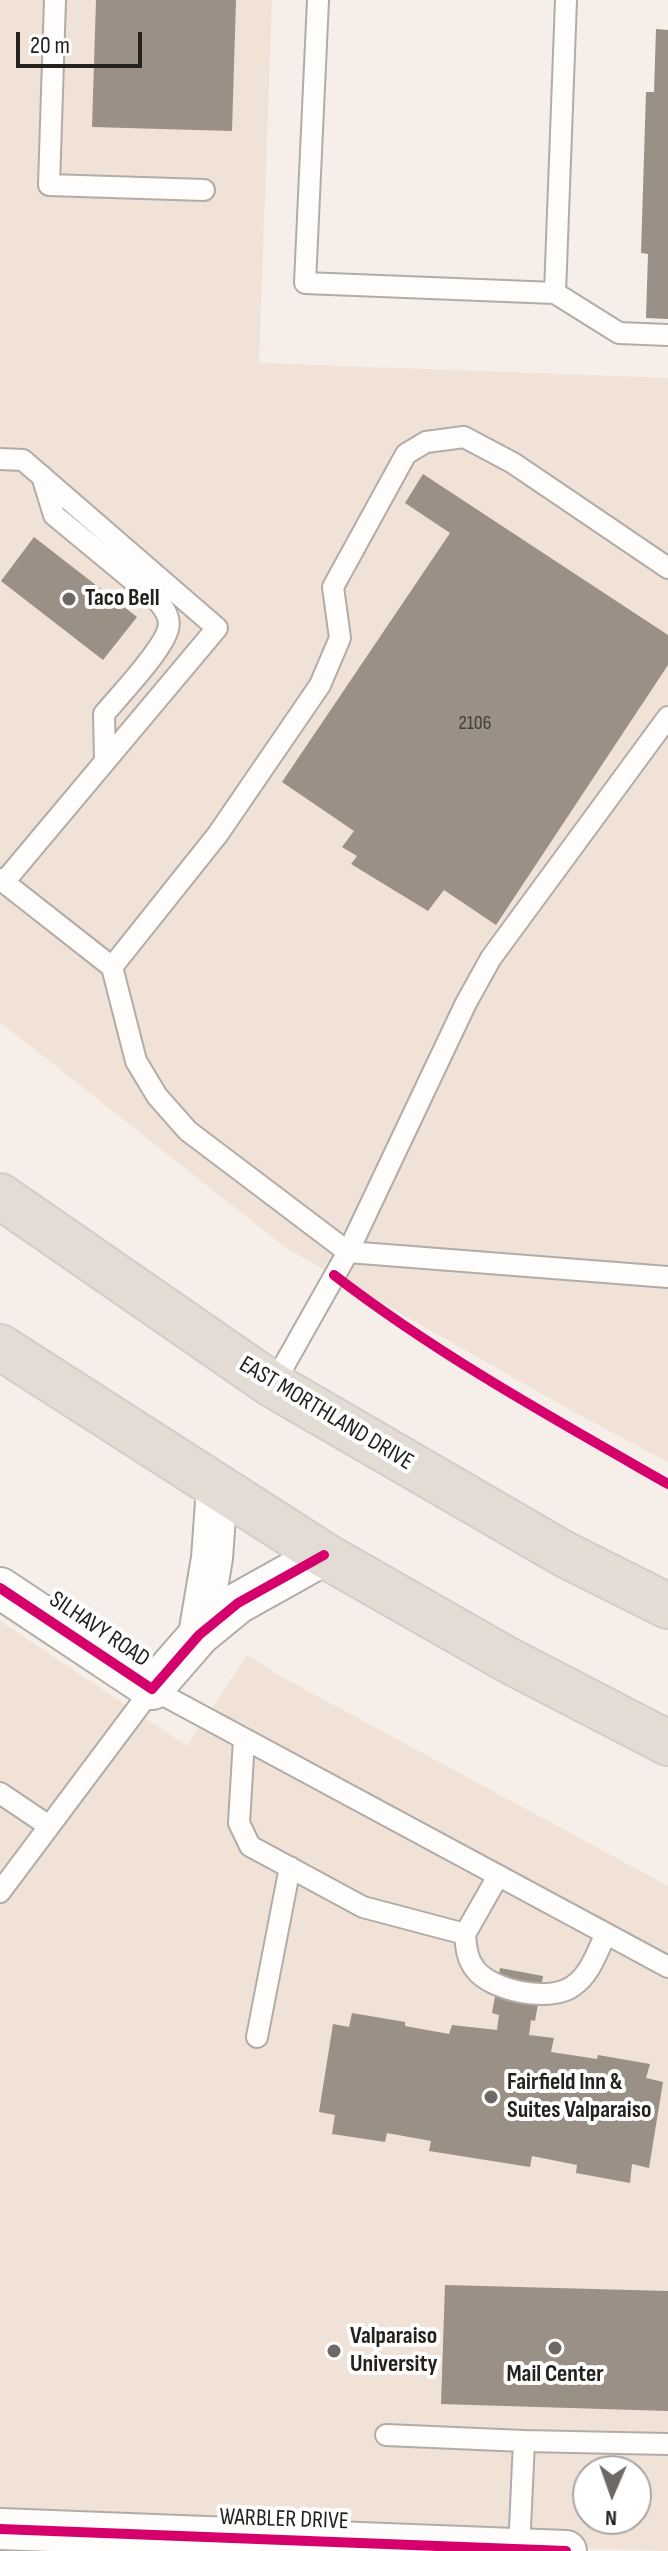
<!DOCTYPE html>
<html>
<head>
<meta charset="utf-8">
<style>
	body { margin:0 }
	#map { position:relative; width:668px; height:2551px; overflow:hidden; background:#f6efe9; font-family:"Sofia Sans Condensed",sans-serif }
	canvas { display:block }
	.north { position:absolute; left:572px; top:2455px; width:80px; height:80px; box-sizing:border-box; background:#fff; border:2px solid #a8a6a5; border-radius:50%; rotate:182deg; font-size:22px; font-weight:700; line-height:32px; text-align:center; color:#25211d }
	.north::after { content:''; display:block; margin:auto; width:28px; height:36px; background:#6e6964; clip-path:polygon(50% 0,100% 100%,50% 72%,0 100%) }
	.scale { position:absolute; left:16px; top:32px; width:126px; height:36px; box-sizing:border-box; border:4px solid #25211d; border-top:0; padding-left:10px; font-size:24px; line-height:28px; white-space:nowrap; color:#25211d; -webkit-text-stroke:6px #fff; paint-order:stroke }
</style>
</head>
<body>
<div id="map">
<canvas width="668" height="2551"></canvas>
<div class="north">N</div>
<div class="scale">20 m</div>
</div>
<script>
const ctx = document.querySelector('canvas').getContext('2d');
ctx.lineJoin = 'round';
function fill(path, color) { ctx.fillStyle = color; ctx.fill(path, 'evenodd'); }
function strokePath(path, color, width, dash) { ctx.strokeStyle = color; ctx.lineWidth = width; ctx.lineCap = dash ? 'butt' : 'round'; ctx.setLineDash(dash || []); ctx.stroke(path); }
function write(font, color, halo, rows, align = 'center') {
  ctx.font = font + ' "Sofia Sans Condensed",sans-serif'; ctx.lineWidth = 8; ctx.setLineDash([]); ctx.textBaseline = 'middle'; ctx.strokeStyle = halo; ctx.fillStyle = color; for (const [text, x, y, turn = 0] of rows) {
    ctx.save(); ctx.translate(x, y); ctx.rotate((+turn || 0) * Math.PI / 180); ctx.textAlign = isNaN(turn) ? turn : align; if (halo) ctx.strokeText(text, 0, 0); ctx.fillText(text, 0, 0); ctx.restore();
  }
}
const built = new Path2D(`
	M0,0H272L259,363L668,378V1462L572,1411L286,1248L0,1022Z
	M0,1621L187,1746L247,1655L282,1677L668,1886V2551L0,2529ZM588,2471H636V2519H588Z`);
const building = new Path2D(`
	M96,0H236L232,131L92,127Z
	M656,29L668,30V319L646,318L648,254L641,253L646,92H654Z
	M423,474L668,635V665L496,925L444,890L428,911L351,864L357,856L342,847L354,831L282,782L450,533L405,503Z
	M34,537L137,617L103,660L1,581Z
	M500,1968L543,1976L535,2021L531,2020L529,2035L554,2038L551,2052L597,2059L598,2055L650,2064L646,2078L663,2082L649,2168L632,2164L630,2183L576,2173L577,2165L532,2156L530,2167L429,2151L431,2141L387,2133L385,2142L332,2134L335,2115L319,2112L333,2024L349,2027L352,2013L405,2022V2026L449,2034L452,2025L497,2030L499,2015L492,2013Z
	M445,2285L668,2291V2411L441,2404Z`);
const service = new Path2D(`
	M55,0L49,185L204,190
	M318,0L305,283L555,293L619,333L668,335
	M555,293L566,0
	M0,459L23,460L217,628L4,882
	M42,476L54,515L158,601C165,610 171,618 168,629C163,650 119,696 104,714L105,761
	M0,879L112,967L136,1061L157,1096L188,1131L348,1252L466,1003L491,958L668,717
	M112,967L218,834L320,685L340,638L333,587L406,454L426,442L464,437L513,463L668,568
	M273,1385L348,1252L668,1277
	M244,1739L239,1823L250,1846L363,1907L465,1934L498,1876
	M0,1793L49,1826
	M0,1892L152,1689L668,1967
	M465,1934C466,1947 467,1959 475,1969C491,1991 551,2003 573,1986C590,1975 597,1952 606,1934
	M257,2037L290,1867
	M386,2435L524,2441L519,2550
	M524,2441L668,2444`);
const minor = new Path2D(`
	M0,1588L152,1689L199,1635L238,1603L324,1555
	M199,1635L212,1558L217,1488
	M0,2529L566,2551`);
const trunk = new Path2D(`
	M0,1196L273,1385L564,1554L668,1606
	M0,1347L324,1555L508,1660L668,1743`);
const cycleway = new Path2D(`
	M334,1275C438,1355 554,1419 668,1484
	M0,1588L152,1689L199,1635L238,1603L324,1555
	M0,2529L566,2551`);
const markers = [
	[69,599,8,"#6e6964"],
	[491,2097,8,"#6e6964"],
	[555,2348,8,"#6e6964"],
	[334,2351,8,"#6e6964"]
];
const numberNames = [
	["2106",475,724]
];
const poiNames = [
	["Taco Bell",85,599],
	["Fairfield Inn &",507,2083],
	["Suites Valparaiso",507,2111],
	["Valparaiso",350,2337],
	["University",350,2365],
	["Mail Center",555,2375,"center"]
];
const streetNames = [
	["EAST MORTHLAND DRIVE",326,1414,31],
	["SILHAVY ROAD",99,1630,34],
	["WARBLER DRIVE",284,2520,2]
];
fill(built, '#f0e2d6');
fill(building, '#9a9086');
strokePath(service, '#b1aca7', 24);
strokePath(minor, '#b1aca7', 44);
strokePath(trunk, '#d0cdca', 48);
strokePath(service, '#fefdfc', 20);
strokePath(minor, '#fefdfc', 40);
strokePath(trunk, '#e2dcd5', 44);
strokePath(cycleway, '#d6006c', 10);
for (const [x, y, r, color] of markers) { const dot = new Path2D(); dot.arc(x, y, r, 0, 2 * Math.PI); ctx.fillStyle = color; ctx.fill(dot); strokePath(dot, '#fff', 3); }
write('20px', '#423d37', null, numberNames);
write('bold 24px', '#25211d', '#fff', poiNames, 'left');
write('24px', '#25211d', '#fff', streetNames);
</script>
</body>
</html>
